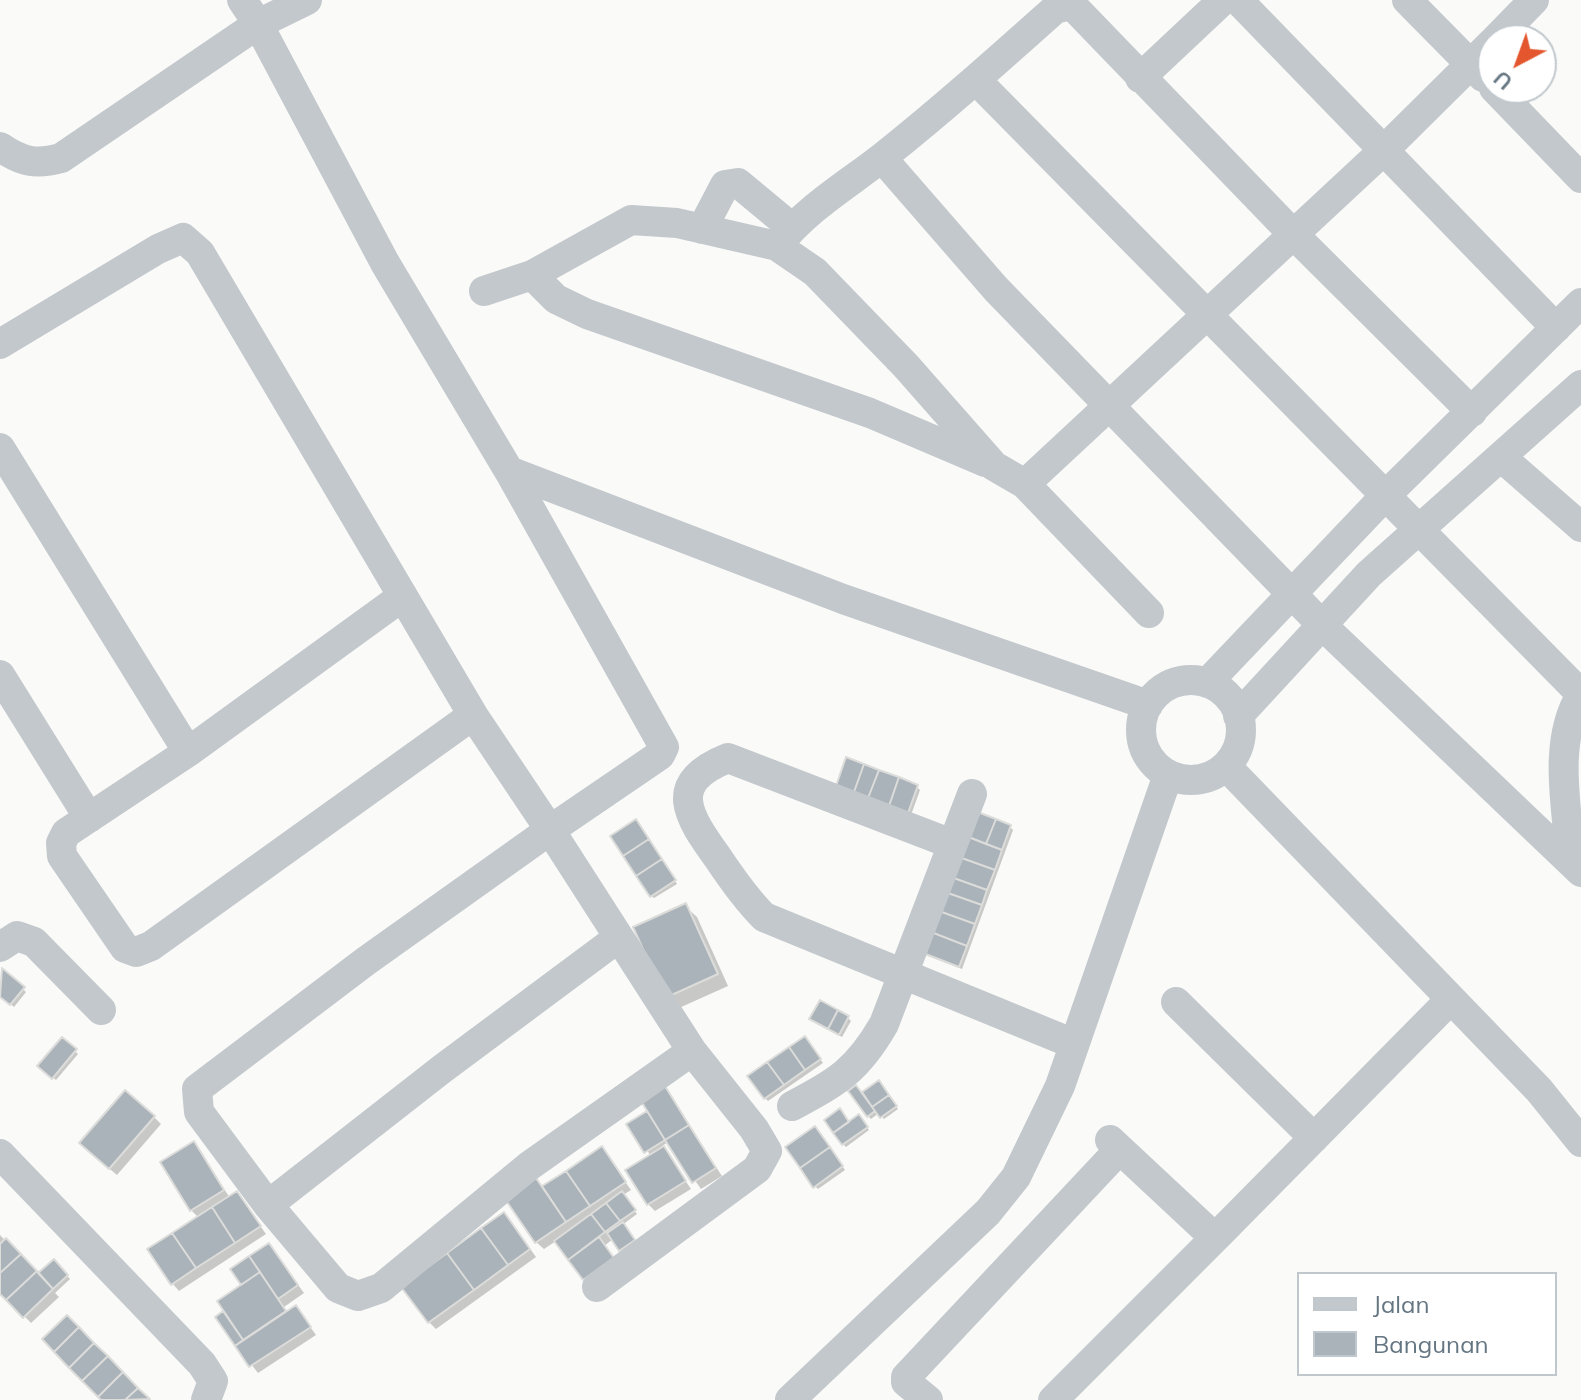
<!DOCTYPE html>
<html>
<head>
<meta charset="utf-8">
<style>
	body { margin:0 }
	#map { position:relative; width:1581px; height:1400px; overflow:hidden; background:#fafaf8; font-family:Mulish,sans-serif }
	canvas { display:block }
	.legend { position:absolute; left:1297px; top:1272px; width:260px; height:104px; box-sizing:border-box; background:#fff; border:2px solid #c1c8cd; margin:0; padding:10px 14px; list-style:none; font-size:24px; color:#657683 }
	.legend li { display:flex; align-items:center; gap:16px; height:40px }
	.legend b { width:40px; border:2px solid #c1c8cd }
	.north { position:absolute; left:1477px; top:24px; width:80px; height:80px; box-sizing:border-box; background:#fff; border:2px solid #c1c8cd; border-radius:50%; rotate:221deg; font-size:22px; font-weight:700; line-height:32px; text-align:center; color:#657683 }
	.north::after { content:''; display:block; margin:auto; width:28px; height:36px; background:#e4572e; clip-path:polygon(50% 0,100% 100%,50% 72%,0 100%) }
</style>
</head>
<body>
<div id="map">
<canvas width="1581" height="1400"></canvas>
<ul class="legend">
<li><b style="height:10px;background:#c3c8cc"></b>Jalan</li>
<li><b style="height:22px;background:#aab3b9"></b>Bangunan</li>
</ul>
<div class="north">U</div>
</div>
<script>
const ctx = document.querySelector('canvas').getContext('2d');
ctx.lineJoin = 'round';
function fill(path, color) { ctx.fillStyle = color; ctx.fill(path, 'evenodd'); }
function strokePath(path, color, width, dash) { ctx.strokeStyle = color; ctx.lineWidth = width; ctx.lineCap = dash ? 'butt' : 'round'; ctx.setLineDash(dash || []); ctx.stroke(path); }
const shadow = new Path2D(`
	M917,787L920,790L911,815L841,788Z
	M639,824L677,884L654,898L651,895Z
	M1010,827L1013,830L962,969L928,956L925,953Z
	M685,906L697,917L728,986L679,1008L667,997Z
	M3,971L26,992L14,1007L0,995Z
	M848,1018L851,1021L842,1037L815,1022Z
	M62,1040L78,1054L56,1080L40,1066Z
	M807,1041L823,1063L768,1101L765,1098Z
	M879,1083L898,1109L884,1119L879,1113L871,1119L868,1116L862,1095Z
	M664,1089L722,1176L701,1189L668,1142L662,1146L691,1189L655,1211L648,1204L651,1156L629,1125L650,1112Z
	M154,1117L161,1124L117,1175L88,1151Z
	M862,1120L869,1130L846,1147L843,1144L850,1124Z
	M818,1131L845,1170L818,1189L815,1186Z
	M194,1144L230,1198L237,1193L266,1234L179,1291L172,1283L199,1218L191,1210Z
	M602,1149L631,1190L623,1195L637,1214L622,1225L636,1244L624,1252L613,1239L604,1246L587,1282L556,1241L544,1249L536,1242V1180L543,1188Z
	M511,1222L536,1257L436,1329L429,1322Z
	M0,1235L39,1276L57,1265L70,1279L55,1293L59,1297L31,1323L0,1291Z
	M269,1245L304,1293L284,1307L288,1312L296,1307L316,1335L258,1373L237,1346L252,1336L250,1333L235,1343L218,1318L226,1312Z`);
const building = new Path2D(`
	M846,757L864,764L854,792L836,786Z
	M864,764L879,770L868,798L854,792Z
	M879,770L899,777L889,806L868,798Z
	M899,777L918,785L908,813L889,806Z
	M975,811L996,819L986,844L966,836Z
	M636,819L649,839L623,856L610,836Z
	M996,819L1011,825L1002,850L986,844Z
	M966,836L1002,850L995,870L959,857Z
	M649,839L662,859L636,876L623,856Z
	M959,857L995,870L987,890L951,877Z
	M662,859L676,880L650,897L636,876Z
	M951,877L987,890L982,905L945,892Z
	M945,892L982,905L975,924L939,911Z
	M686,903L718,974L665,998L633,927Z
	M939,911L975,924L967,946L931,932Z
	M931,932L967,946L959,967L923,953Z
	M2,968L25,987L10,1005L0,997Z
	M820,1000L838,1010L828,1029L809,1019Z
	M838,1010L849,1016L839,1035L828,1029Z
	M805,1036L821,1059L805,1070L789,1047Z
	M62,1037L77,1049L52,1079L37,1066Z
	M789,1047L805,1070L784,1085L767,1062Z
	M767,1062L784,1085L764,1099L747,1076Z
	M879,1080L889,1095L872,1107L862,1092Z
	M856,1085L875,1111L867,1117L848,1091Z
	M665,1086L689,1125L665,1140L641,1101Z
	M125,1090L155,1116L109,1169L79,1143Z
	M889,1095L897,1106L880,1118L872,1107Z
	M840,1108L849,1122L833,1133L824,1120Z
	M647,1111L665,1140L644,1153L626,1124Z
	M859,1114L868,1127L842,1145L833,1133Z
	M689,1125L716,1168L692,1183L665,1140Z
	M815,1126L830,1147L800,1168L785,1147Z
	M194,1141L224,1190L190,1211L160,1162Z
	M602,1146L626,1182L590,1206L566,1171Z
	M664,1146L686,1181L647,1205L625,1170Z
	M830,1147L843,1166L813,1188L800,1168Z
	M566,1171L590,1206L566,1222L542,1186Z
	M536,1178L566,1222L535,1243L505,1199Z
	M237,1191L261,1226L235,1243L212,1207Z
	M622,1191L636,1210L620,1221L606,1203Z
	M606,1203L620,1221L605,1232L591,1214Z
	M212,1207L235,1243L196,1268L172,1233Z
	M504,1212L530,1249L508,1265L481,1228Z
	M591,1214L605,1232L568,1260L554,1241Z
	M623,1222L635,1240L619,1251L607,1233Z
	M481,1228L508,1265L474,1290L447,1253Z
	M172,1233L196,1268L171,1285L147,1249Z
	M599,1237L614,1258L583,1280L568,1260Z
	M6,1238L21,1254L0,1273V1244Z
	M269,1243L298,1285L278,1299L249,1256Z
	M447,1253L474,1290L428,1323L401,1287Z
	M21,1254L37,1271L6,1300L0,1294V1273Z
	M249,1256L260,1272L241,1285L230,1269Z
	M54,1259L68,1275L53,1289L38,1273Z
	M37,1271L53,1289L23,1318L6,1300Z
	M260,1272L286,1311L243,1340L217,1301Z
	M296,1305L311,1327L249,1367L235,1346Z
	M223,1311L243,1340L235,1346L215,1317Z
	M67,1315L79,1327L54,1352L42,1339Z
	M79,1327L94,1343L69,1368L54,1352Z
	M94,1343L108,1356L82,1381L69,1368Z
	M108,1356L123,1372L98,1397L82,1381Z
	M123,1372L138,1388L125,1400H101L98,1397Z
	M138,1388L150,1399L125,1400Z`);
const street = new Path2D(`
	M242,0L258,24L385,263L509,471L664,747L660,755L550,830L692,1051L754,1129L767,1151L757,1169L597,1287
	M1238,0L1556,328
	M1407,0L1483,77
	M1495,40L1534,0
	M1140,78L1223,0
	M976,80L1581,694
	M1494,88L1581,178
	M0,147C22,162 36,165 61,158L258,24L307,0
	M882,158L996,289L1323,626L1581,872
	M702,229L725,185L738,183L791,227
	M777,246C807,208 847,185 884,156C943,109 999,59 1055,9L1072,5L1293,234L1472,412
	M532,275L556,299L587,314L870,413L985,462
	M484,291L532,275L631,220L677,223L777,246L815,272L906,366L994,466L1025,484L1149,613
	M0,344L158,249L183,238L200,253L473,715L550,830L366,961L197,1089L199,1112L268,1205L442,1069L618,938
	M0,448L188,752
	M1501,457L1581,527
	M509,471L843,599L1148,705
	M1025,484L1383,151L1493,42
	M403,596L188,752L66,833L61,843L62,856L125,948L136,952L151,946L473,715
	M0,675L89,818
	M1141 730a50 50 0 1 1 100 0a50 50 0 1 1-100 0Z
	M1207,683L1384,497L1581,303
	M1238,716L1369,574L1581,385
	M1226,766L1539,1090L1581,1142
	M952,844L728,758C665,783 688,816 718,858C732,879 746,899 764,917L1074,1044
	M1571,861C1567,808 1552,742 1581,695
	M0,947L17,936L34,942L101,1010
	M1176,1002L1314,1138
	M792,1106C838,1081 857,1071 884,1024L972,794
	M0,1154L202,1364L213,1381L206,1400
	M268,1205L338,1288L358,1296L381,1288L529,1166L692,1051
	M1215,1238L1450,1000
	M790,1400L988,1212L1016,1177L1060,1086L1168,775
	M928,1400L906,1382V1377L1119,1150
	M1053,1400L1215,1238L1110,1140`);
fill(shadow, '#0003');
fill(building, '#aab3b9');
strokePath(building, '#dcdcda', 2);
strokePath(street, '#c3c8cc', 30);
</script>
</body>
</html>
